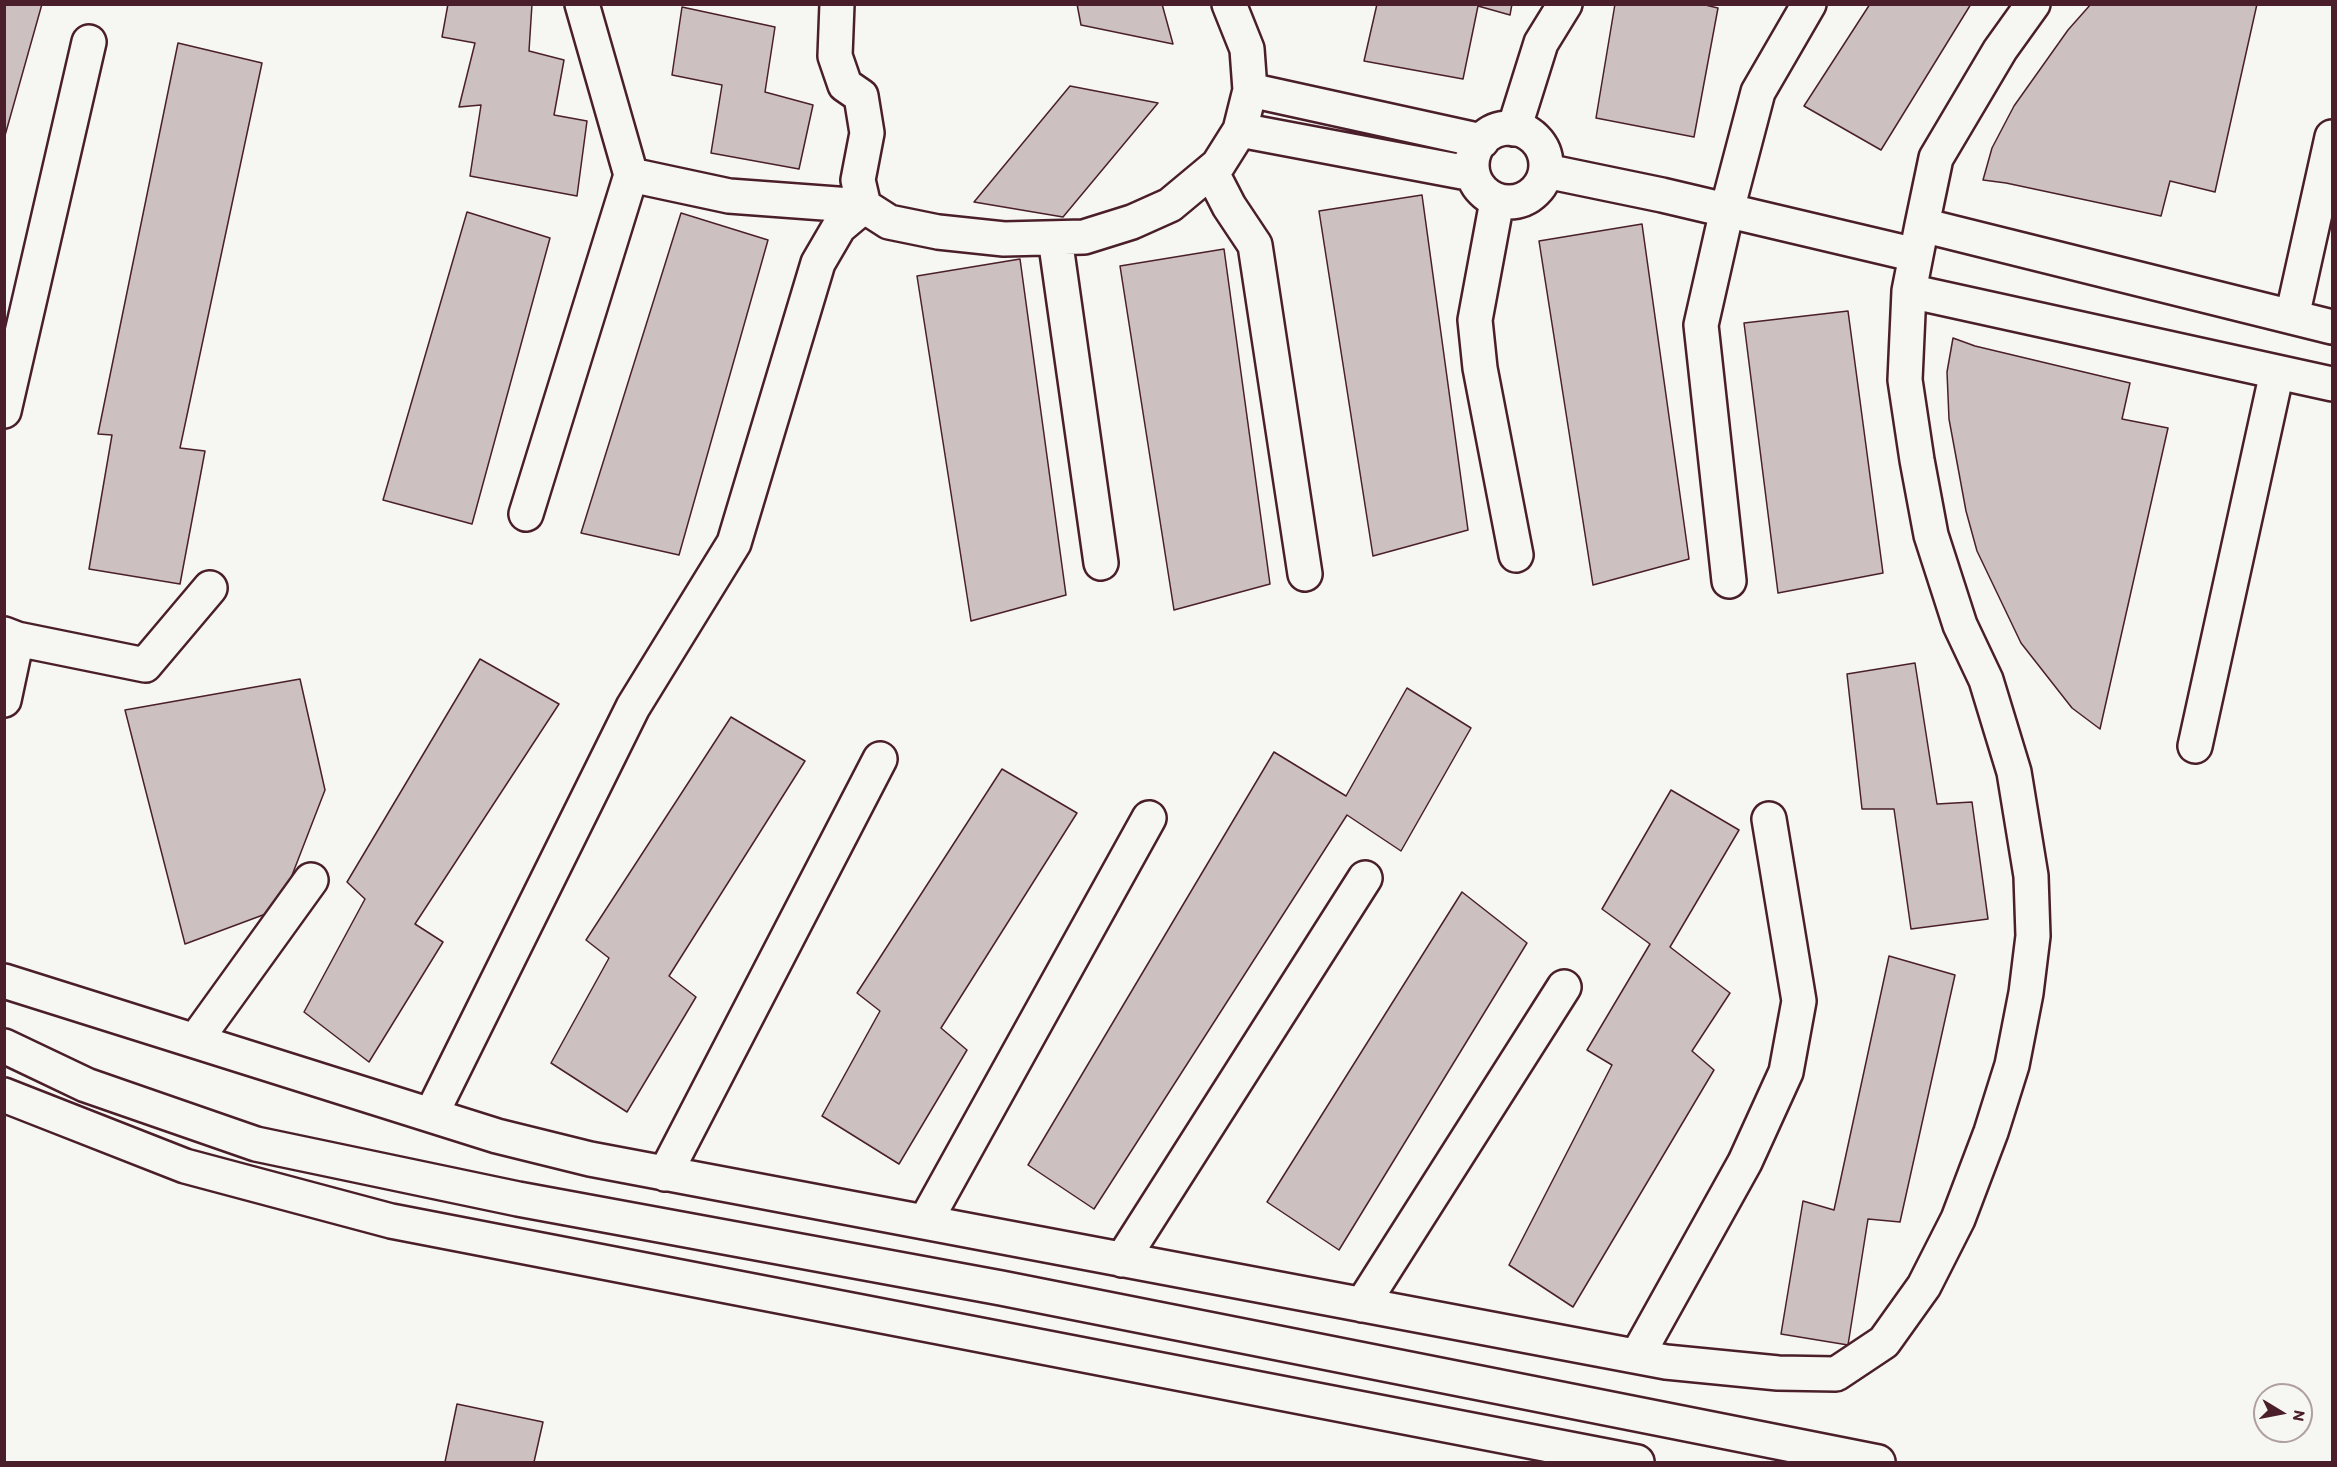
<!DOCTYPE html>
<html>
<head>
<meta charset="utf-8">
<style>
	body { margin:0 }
	#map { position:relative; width:2337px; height:1467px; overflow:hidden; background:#f6f6f2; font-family:Itim,sans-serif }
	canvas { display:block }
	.frame { position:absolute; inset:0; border:6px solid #4a1f2b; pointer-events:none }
	.north { position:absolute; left:2253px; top:1383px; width:60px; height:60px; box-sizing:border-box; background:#f6f6f2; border:2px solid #b1a0a2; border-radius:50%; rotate:100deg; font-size:16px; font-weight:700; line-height:24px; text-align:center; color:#4a1f2b }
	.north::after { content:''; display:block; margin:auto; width:21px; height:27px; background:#4a1f2b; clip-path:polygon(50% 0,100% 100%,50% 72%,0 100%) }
</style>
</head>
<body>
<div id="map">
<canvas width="2337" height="1467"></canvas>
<div class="frame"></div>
<div class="north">N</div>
</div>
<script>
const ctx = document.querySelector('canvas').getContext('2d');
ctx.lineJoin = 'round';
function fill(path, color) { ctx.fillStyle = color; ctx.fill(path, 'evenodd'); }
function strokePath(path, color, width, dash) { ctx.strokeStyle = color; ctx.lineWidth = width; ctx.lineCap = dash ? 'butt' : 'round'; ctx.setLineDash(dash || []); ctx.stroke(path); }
const building = new Path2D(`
	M4,4H42L4,139Z
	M448,4H532L529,51L564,60L554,115L587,121L577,196L470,176L481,105L459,107L475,43L442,37Z
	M1077,4H1162L1173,44L1081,25Z
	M1377,4H1512L1510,15L1478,6L1463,79L1364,61Z
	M1615,4H1701L1718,8L1694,137L1596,118Z
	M1870,4H1971L1881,150L1804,106Z
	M2091,4H2257L2215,192L2170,181L2161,216L2006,183L1983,180L1992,148L2014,106L2068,30Z
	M682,7L775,27L765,92L813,105L799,169L711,153L722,85L672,75Z
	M178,43L262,63L180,448L205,451L180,584L89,569L112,435L98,434Z
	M1070,86L1158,103L1063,217L974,202Z
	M1422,195L1468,530L1373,556L1319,211Z
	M467,212L550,238L472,524L383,500Z
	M681,213L768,240L679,555L581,533Z
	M1642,224L1689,559L1593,585L1539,241Z
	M1224,249L1270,584L1174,610L1120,266Z
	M1020,259L1066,595L971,621L917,276Z
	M1848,311L1883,573L1778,593L1744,323Z
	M1953,338L1975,346L2130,383L2122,419L2168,428L2100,729L2072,708L2021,643L1977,551L1966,511L1949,419L1947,372Z
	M480,659L559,704L415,924L443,942L369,1062L304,1012L365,899L347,882Z
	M1915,663L1937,804L1972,802L1988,919L1911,929L1894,809H1862L1847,674Z
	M300,679L325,790L279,909L185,944L125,710Z
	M1407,688L1471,728L1401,851L1347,815L1094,1209L1028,1165L1274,752L1346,796Z
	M731,717L805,761L669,976L696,997L627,1112L551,1063L609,958L586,940Z
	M1002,769L1077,813L941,1028L967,1050L899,1164L822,1116L880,1011L857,993Z
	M1671,790L1739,830L1670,947L1730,993L1692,1051L1714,1070L1573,1307L1509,1265L1612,1065L1587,1050L1650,944L1602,909Z
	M1462,892L1527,943L1339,1250L1267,1202Z
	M1889,956L1955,975L1900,1222L1868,1219L1848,1345L1781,1334L1803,1201L1834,1210Z
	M457,1404L543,1422L534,1462H445Z`);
const street = new Path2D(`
	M582,4L631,175L729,196L864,206
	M837,4L835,56L845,85L861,96L867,133L858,180L864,206L889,222L938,232L1004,239L1084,237L1132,222L1170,205L1218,165L1240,130L1250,90L1247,49L1229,4
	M1250,90L1482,141
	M1472 165a37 37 0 1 1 74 0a37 37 0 1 1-74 0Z
	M1514,129L1541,43L1565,4
	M1240,130L1473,174
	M1211,171L1229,206L1255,245L1305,574
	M1546,171L1662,195L1916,255
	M1497,201L1475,320L1480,368L1516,555
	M1922,225L1936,158L2000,50L2033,4
	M1055,238L1101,563
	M1909,291L2332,384
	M2292,317L2332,137
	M4,411L89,42
	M526,514L631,175
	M1729,581L1701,325L1727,210L1758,92L1809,4
	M4,634L17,639L4,700
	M17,639L145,665L210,588
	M2195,746L2277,372
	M4,981L497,1136L590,1159L1666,1362L1778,1373L1836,1374L1884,1342L1924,1286L1958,1219L1991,1132L2012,1065L2026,993L2033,936L2031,876L2014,772L1986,680L1960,625L1931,535L1917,460L1905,380L1909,291L1922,225L2332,327
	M195,1041L311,880
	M4,1046L86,1085L256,1144L518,1199L1001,1288L1878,1462
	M4,1095L185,1166L391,1221L1637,1462
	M431,1115L633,707L734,543L818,263L839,227L864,206
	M665,1174L880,759
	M925,1222L1149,818
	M1122,1260L1365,878
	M1362,1305L1564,987
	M1637,1356L1745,1162L1786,1072L1799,1001L1769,819`);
fill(building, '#ccc1c0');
strokePath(building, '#4a1f2b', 1.5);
strokePath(street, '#4a1f2b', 38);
strokePath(street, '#f6f6f2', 33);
</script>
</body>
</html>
